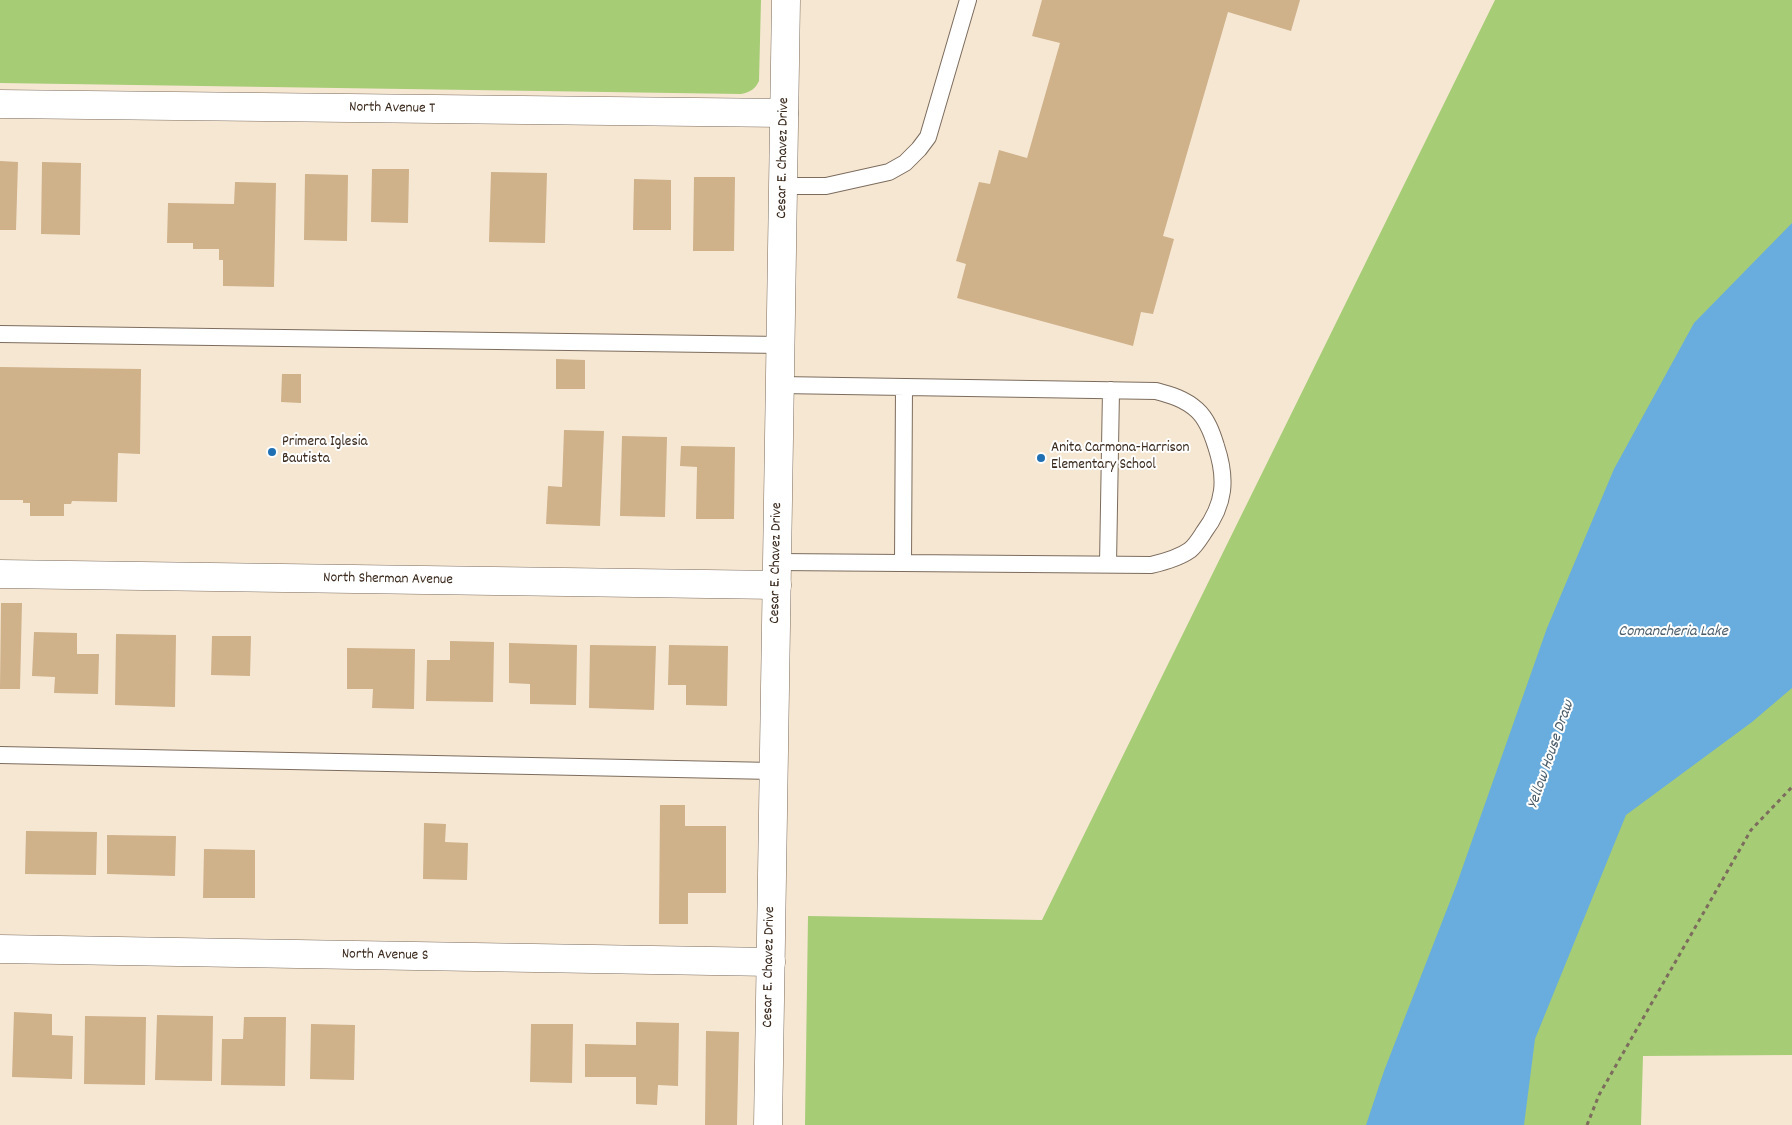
<!DOCTYPE html>
<html>
<head>
<meta charset="utf-8">
<style>
	body { margin:0 }
	canvas { display:block; background:#f6e7d3 }
</style>
</head>
<body>
<canvas width="1792" height="1125"></canvas>
<script>
const ctx = document.querySelector('canvas').getContext('2d');
ctx.lineJoin = 'round';
function fill(path, color) { ctx.fillStyle = color; ctx.fill(path, 'evenodd'); }
function strokePath(path, color, width, dash) { ctx.strokeStyle = color; ctx.lineWidth = width; ctx.lineCap = dash ? 'butt' : 'round'; ctx.setLineDash(dash || []); ctx.stroke(path); }
function write(font, color, halo, rows, align = 'center') {
  ctx.font = font + ' Dekko,sans-serif'; ctx.lineWidth = 4; ctx.setLineDash([]); ctx.textBaseline = 'middle'; ctx.strokeStyle = halo; ctx.fillStyle = color; for (const [text, x, y, turn = 0] of rows) {
    ctx.save(); ctx.translate(x, y); ctx.rotate((+turn || 0) * Math.PI / 180); ctx.textAlign = isNaN(turn) ? turn : align; if (halo) ctx.strokeText(text, 0, 0); ctx.fillText(text, 0, 0); ctx.restore();
  }
}
const green = new Path2D(`
	M0,0H761L759,81C755,89 751,92 741,94L0,83Z
	M1495,0H1792V1055L1643,1056L1641,1125H805L808,916L1042,920Z`);
const water = new Path2D(`
	M1792,223V688L1752,722L1626,815L1535,1039L1524,1125H1366L1384,1071L1456,886L1547,628L1614,469L1694,323Z`);
const building = new Path2D(`
	M1042,0H1300L1291,31L1228,12L1163,236L1174,239L1153,314L1141,312L1133,346L957,298L966,264L956,261L979,182L990,184L999,150L1027,158L1060,43L1032,36Z
	M0,161L18,162L16,230H0Z
	M42,162L81,163L80,235L41,234Z
	M372,169H409L408,223L371,222Z
	M491,172L547,173L545,243L489,242Z
	M305,174L348,175L347,241L304,240Z
	M694,177H735L734,251H693Z
	M634,179L671,180V230H633Z
	M235,182L276,183L274,287L223,286V260H219V249H193V243H167L168,203L234,204Z
	M556,359L585,360V389H556Z
	M0,367L141,369L140,454L118,453L117,502L72,501L71,504H64V516H30V503H23V500H0Z
	M282,374H301V403L281,402Z
	M564,430L604,431L600,526L546,524L548,486L562,487Z
	M622,436L667,437L665,517L620,516Z
	M681,446L735,447L734,519H696L697,467L680,466Z
	M1,603H22L20,689H0Z
	M34,632L77,633V654H99L98,694L54,693L55,677L32,676Z
	M116,634L176,635L175,707L115,705Z
	M212,636H251L250,676L211,675Z
	M450,641L494,642L493,702L426,701L427,660H450Z
	M509,643L577,645L576,705L530,704V684L509,683Z
	M590,645L656,646L654,710L589,708Z
	M669,645L728,646L727,706L686,705V685H668Z
	M347,648L415,649L414,709L372,708L373,689H347Z
	M660,805H685V826H726V893H688V924H659Z
	M424,823L446,824L445,842L468,843L467,880L423,879Z
	M26,831L97,832L96,875L25,874Z
	M107,835L176,836L175,876L107,874Z
	M204,849L255,850V898H203Z
	M14,1012L52,1014V1035L73,1036L72,1079L12,1077Z
	M157,1015L213,1016L212,1081L155,1080Z
	M85,1016L146,1017L145,1085L84,1084Z
	M244,1017H286L285,1086L221,1085L222,1039H243Z
	M636,1022L679,1023L678,1086L658,1085L657,1105L636,1104V1077H585V1044L636,1045Z
	M311,1024L355,1025L354,1080L310,1079Z
	M531,1024H573L572,1083L530,1082Z
	M706,1031L739,1032L737,1125H705Z`);
const path = new Path2D(`
	M1587,1125L1599,1095L1751,830L1792,787`);
const lane = new Path2D(`
	M783,186H826L889,172L905,163L919,149L928,137L968,0
	M0,334L781,345
	M777,562L1151,565C1164,562 1179,558 1190,550C1196,545 1200,538 1204,532C1225,504 1227,479 1216,446C1212,433 1207,419 1197,410C1185,399 1171,395 1156,391L780,385
	M903,563L904,387
	M1108,564L1111,390
	M0,755L773,771`);
const street = new Path2D(`
	M0,104L784,113
	M0,574L777,585
	M0,949L771,962`);
const secondary = new Path2D(`
	M768,1125L786,0`);
const markers = [
	[272,452,5,"#1f6fb2"],
	[1041,458,5,"#1f6fb2"]
];
const streetNames = [
	["North Avenue T",392,109,1],
	["Cesar E. Chavez Drive",784,158,-89],
	["Cesar E. Chavez Drive",777,563,-89],
	["North Sherman Avenue",388,580,1],
	["North Avenue S",385,956,1],
	["Cesar E. Chavez Drive",770,967,-89]
];
const poiNames = [
	["Primera Iglesia",282,443],
	["Bautista",282,460],
	["Anita Carmona-Harrison",1051,449],
	["Elementary School",1051,466]
];
const waterNames = [
	["Comancheria Lake",1673,633],
	["Yellow House Draw",1552,755,-71]
];
fill(green, '#a6cc76');
fill(water, '#69adde');
fill(building, '#cfb18a');
strokePath(lane, '#7c6c5d', 18);
strokePath(street, '#7c6c5d', 29);
strokePath(secondary, '#7c6c5d', 29);
strokePath(path, '#7c6c5d', 3, [4, 4]);
strokePath(lane, '#fff', 16);
strokePath(street, '#fff', 28);
strokePath(secondary, '#fff', 28);
for (const [x, y, r, color] of markers) { const dot = new Path2D(); dot.arc(x, y, r, 0, 2 * Math.PI); ctx.fillStyle = color; ctx.fill(dot); strokePath(dot, '#fff', 2); }
write('15px', '#3b2a1e', '#fff', streetNames);
write('15px', '#3b2a1e', '#fff', poiNames, 'left');
write('italic 16px', '#4d5e6b', '#fff', waterNames);
</script>
</body>
</html>
